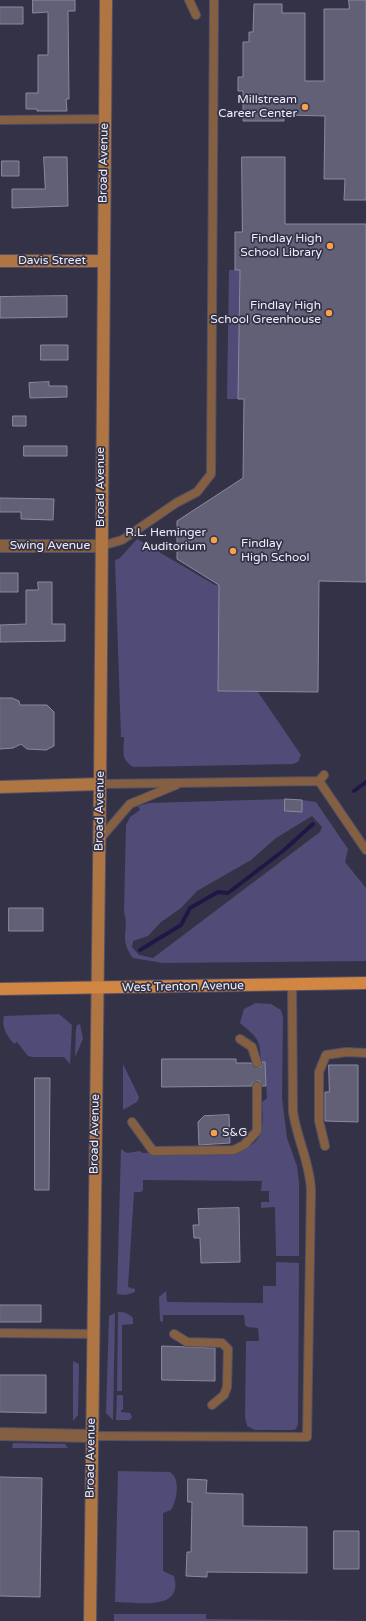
<!DOCTYPE html>
<html>
<head>
<meta charset="utf-8">
<style>
	body { margin:0 }
	canvas { display:block; background:#343247 }
</style>
</head>
<body>
<canvas width="366" height="1621"></canvas>
<script>
const ctx = document.querySelector('canvas').getContext('2d');
ctx.lineJoin = 'round';
function fill(path, color) { ctx.fillStyle = color; ctx.fill(path, 'evenodd'); }
function strokePath(path, color, width, dash) { ctx.strokeStyle = color; ctx.lineWidth = width; ctx.lineCap = dash ? 'butt' : 'round'; ctx.setLineDash(dash || []); ctx.stroke(path); }
function write(font, color, halo, rows, align = 'center') {
  ctx.font = font + ' "Varela Round",sans-serif'; ctx.lineWidth = 3.5; ctx.setLineDash([]); ctx.textBaseline = 'middle'; ctx.strokeStyle = halo; ctx.fillStyle = color; for (const [text, x, y, turn = 0] of rows) {
    ctx.save(); ctx.translate(x, y); ctx.rotate((+turn || 0) * Math.PI / 180); ctx.textAlign = isNaN(turn) ? turn : align; if (halo) ctx.strokeText(text, 0, 0); ctx.fillText(text, 0, 0); ctx.restore();
  }
}
const green = new Path2D(`
	M229,270H240L238,399H227Z
	M137,539L215,585H219L218,691L258,692L301,755L298,762L293,764L134,767C120,760 124,751 124,737H121L115,560L120,558Z
	M285,799V811L301,812L302,800L316,802L348,849L345,862L366,888V961L163,963L133,958C118,938 130,931 124,912L126,825L130,817L140,810L138,806L149,803ZM312,816L322,827L320,832L153,958L139,955L132,947L133,941L148,936L161,922L181,908L197,891L251,860L276,838Z
	M256,1003L271,1004L281,1010L283,1017L282,1098L287,1138L297,1166L299,1183V1256H276L275,1207L261,1208V1202H269V1191H261L262,1181L143,1180V1190L141,1192H134L128,1287L135,1289V1292L126,1295L117,1294L121,1149L127,1153L140,1151L143,1153L236,1151C266,1144 263,1127 262,1102L267,1098L265,1063L261,1062C260,1039 258,1038 240,1023L244,1009Z
	M59,1014L72,1025L70,1064L64,1057H33L28,1056L17,1042L14,1044C7,1036 1,1027 4,1016Z
	M80,1024L83,1039L75,1057L76,1029L77,1025Z
	M123,1064L139,1097L137,1102L123,1110Z
	M276,1262L299,1263L298,1424L296,1429L292,1430H255L247,1426L245,1417L246,1341H259L258,1328L247,1327L245,1325L244,1315H163V1322L160,1321L159,1297L166,1291L167,1302L263,1303V1286H276Z
	M118,1312C125,1312 128,1313 133,1318V1324L122,1325V1391H117Z
	M115,1313L113,1420L106,1413L109,1316Z
	M73,1361L79,1364L78,1415L73,1421Z
	M117,1395H123V1410H121V1412L130,1413L132,1417L130,1420H116Z
	M13,1443L65,1444L68,1448H12Z
	M118,1471L170,1472C181,1479 177,1500 171,1510L163,1513V1571L174,1576C184,1612 137,1602 115,1602Z
	M114,1614H206V1619L366,1621H114Z`);
const stream = new Path2D(`
	M354,791L366,782
	M140,950L181,925L190,908L218,892L228,893L283,851L313,824`);
const building = new Path2D(`
	M33,0H75V11H68L69,99H66L67,111H37V109H26V93H38V55H48V12L33,13Z
	M349,0H366V200H344L345,179H324L325,116L284,115V121H243V91H238V77H243V42H249V32H253L254,4H282V13H305V81H324V9H349Z
	M0,7H23V24H0Z
	M44,157H67L68,206L12,208V189H45Z
	M242,157H285V224H366V582L319,581L318,692L218,691L219,585L177,559V521L243,478L244,399H238L240,270H235V232H242Z
	M2,161H19V176H2Z
	M67,296V317L0,318V297Z
	M41,345H68V360H41Z
	M49,382V386H67V397L30,398L29,383Z
	M13,416H26V426H13Z
	M24,446H67V456H24Z
	M0,498L54,499L53,520L21,519V512H0Z
	M0,573H18V592H0Z
	M38,582H52V624H65V641L0,642V625L26,624V590H38Z
	M0,698H12L19,701L20,705H47L54,712V746L46,750L27,749L21,744L13,748L0,749Z
	M285,799L302,800V812L285,811Z
	M9,908H43V931H9Z
	M162,1059H236V1063H251L256,1068L261,1067L262,1062H265L266,1086H262L260,1081H257L252,1083V1086L162,1087Z
	M329,1065H358V1122L325,1121V1092H329Z
	M35,1078H50L49,1190H35Z
	M229,1115L230,1143L199,1145L198,1122L204,1116Z
	M239,1208L240,1262L201,1263L200,1238H194L193,1225H199L198,1209Z
	M0,1305H41V1322H0Z
	M162,1346L215,1348V1381L162,1380Z
	M0,1375H46V1413L0,1412Z
	M0,1477L42,1478L40,1597L0,1596Z
	M188,1479L207,1480L206,1493L243,1494V1526L307,1527V1573L207,1572V1577L186,1576L187,1552H191L192,1502H188Z
	M334,1531H359V1569H334Z`);
const lane = new Path2D(`
	M189,0L196,15
	M0,120L105,119
	M101,546L122,540L176,503L197,492L211,474L214,0
	M319,781L366,850
	M100,784L319,781L324,775
	M99,840L130,804L176,785
	M240,1039L252,1047L257,1063
	M132,1122L153,1151L234,1150L244,1145L257,1131V1086
	M325,1146L319,1121V1072L326,1055L346,1052L366,1053
	M0,1333L93,1334
	M174,1334L187,1342L222,1343L228,1349L227,1387L224,1395L212,1405
	M91,1436L307,1437L311,1190C310,1163 297,1139 293,1112L292,985`);
const street = new Path2D(`
	M0,546H101
	M0,1434L91,1436`);
const secondary = new Path2D(`
	M0,261H103
	M0,787L100,784
	M90,1621L100,784L106,0`);
const primary = new Path2D(`
	M0,989L366,983`);
const markers = [
	[305,107,4,"#f9a04d"],
	[330,246,4,"#f9a04d"],
	[329,313,4,"#f9a04d"],
	[214,540,4,"#f9a04d"],
	[233,551,4,"#f9a04d"],
	[214,1133,4,"#f9a04d"]
];
const poiNames = [
	["Millstream",297,100],
	["Career Center",297,114],
	["Findlay High",322,239],
	["School Library",322,253],
	["Findlay High",321,306],
	["School Greenhouse",321,320],
	["R.L. Heminger",206,533],
	["Auditorium",206,547],
	["Findlay",241,544,"left"],
	["High School",241,558,"left"],
	["S&G",222,1133,"left"]
];
const streetNames = [
	["Broad Avenue",104,163,-89],
	["Davis Street",52,261],
	["Broad Avenue",101,487,-90],
	["Swing Avenue",50,546],
	["Broad Avenue",100,811,-89],
	["West Trenton Avenue",183,987,-1],
	["Broad Avenue",95,1134,-89],
	["Broad Avenue",91,1458,-89]
];
fill(green, '#504b77');
strokePath(stream, '#211746', 4);
fill(building, '#626077');
strokePath(building, '#8a89a1', 1);
strokePath(lane, '#525064', 10);
strokePath(street, '#525064', 14);
strokePath(secondary, '#525064', 14);
strokePath(primary, '#525064', 14);
strokePath(lane, '#845f41', 8);
strokePath(street, '#845f41', 12);
strokePath(secondary, '#af7643', 12);
strokePath(primary, '#d18643', 12);
for (const [x, y, r, color] of markers) { const dot = new Path2D(); dot.arc(x, y, r, 0, 2 * Math.PI); ctx.fillStyle = color; ctx.fill(dot); strokePath(dot, '#343247', 1.5); }
write('12px', '#ededfa', '#343247', poiNames, 'right');
write('12px', '#ededfa', '#343247', streetNames);
</script>
</body>
</html>
